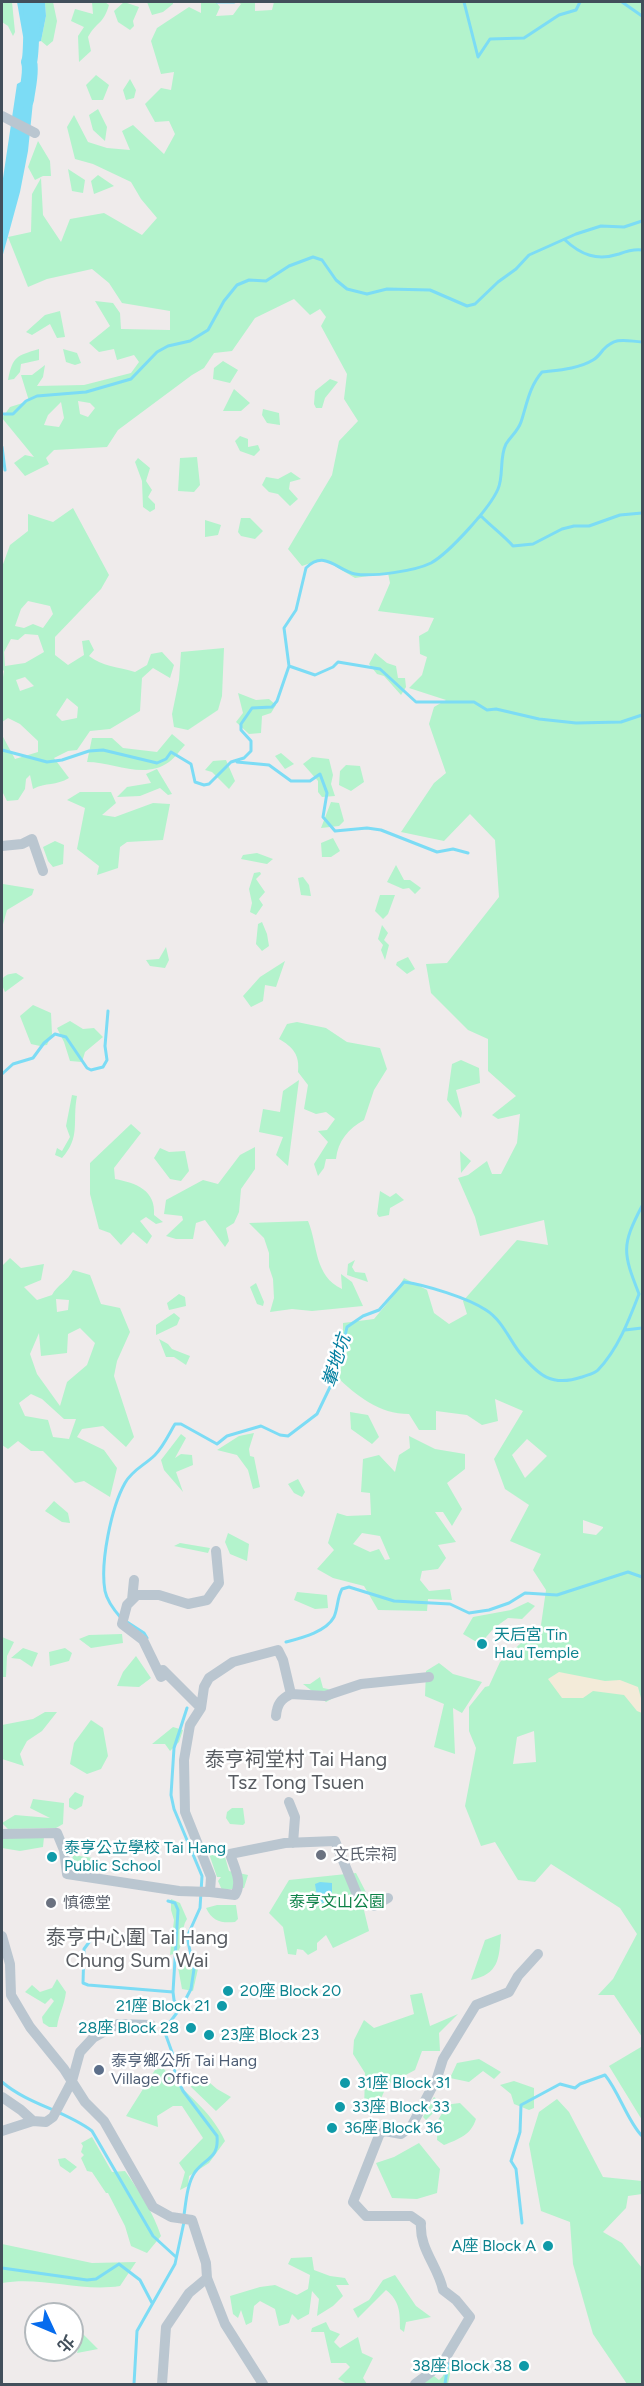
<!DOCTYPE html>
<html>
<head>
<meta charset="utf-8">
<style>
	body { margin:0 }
	#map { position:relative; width:644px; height:2386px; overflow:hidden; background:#efebeb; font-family:Figtree,"Noto Sans TC",sans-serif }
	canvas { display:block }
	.frame { position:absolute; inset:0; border:3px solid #424f5b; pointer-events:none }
	.north { position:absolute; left:24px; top:2302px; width:60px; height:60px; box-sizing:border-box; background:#fff; border:2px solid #b3b9bd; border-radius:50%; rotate:134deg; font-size:16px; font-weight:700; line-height:24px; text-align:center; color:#424f5b }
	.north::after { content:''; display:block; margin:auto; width:21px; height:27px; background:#066cee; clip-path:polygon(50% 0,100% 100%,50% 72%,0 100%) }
</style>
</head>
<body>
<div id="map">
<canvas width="644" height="2386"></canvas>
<div class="frame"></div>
<div class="north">北</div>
</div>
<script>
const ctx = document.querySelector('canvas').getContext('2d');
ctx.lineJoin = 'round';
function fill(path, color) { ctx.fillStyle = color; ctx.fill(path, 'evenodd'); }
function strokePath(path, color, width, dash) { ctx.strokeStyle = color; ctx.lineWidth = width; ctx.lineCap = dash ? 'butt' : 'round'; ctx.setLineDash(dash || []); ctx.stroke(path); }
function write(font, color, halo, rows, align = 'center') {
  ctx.font = font + ' Figtree,"Noto Sans TC",sans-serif'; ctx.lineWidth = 5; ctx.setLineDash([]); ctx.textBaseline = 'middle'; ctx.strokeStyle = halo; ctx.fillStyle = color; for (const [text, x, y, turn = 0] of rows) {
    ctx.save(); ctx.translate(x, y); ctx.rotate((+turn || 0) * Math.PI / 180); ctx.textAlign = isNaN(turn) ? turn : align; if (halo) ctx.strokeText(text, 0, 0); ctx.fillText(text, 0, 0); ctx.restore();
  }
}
const green = new Path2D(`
	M2,2H12L15,32L13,36L8,26L2,22Z
	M45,2H53L57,21L53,41L47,46L41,41L46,16Z
	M92,2H105L109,5C103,25 97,21 88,37L91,51L79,62L78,36L84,27L71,21L75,9L93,14Z
	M124,2L139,7L133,21L134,26L130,30L118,22L114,11Z
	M147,2H173V4L163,12L152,15Z
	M201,2H216L220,7L216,16L233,15L241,4L238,2H255V11L272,10L274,2H642V2037L614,1995H598L613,1979L637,1934L620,1908L551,1864L535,1882L518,1880L495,1842L481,1846L465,1806L476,1748L469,1731V1707L485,1687L489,1686L500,1662L541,1625L546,1590L533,1570L541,1554L510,1541L529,1505L505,1489L494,1459L523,1411L495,1399L498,1421L482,1425L467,1415L436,1411V1430H419L409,1414C379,1414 357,1396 336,1376L343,1351V1323L374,1319L394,1295L404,1278L427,1290L434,1313L449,1324L467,1314L463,1301L517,1240L548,1245L544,1220L480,1236L475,1217L458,1178L468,1175L487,1161L492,1174H501L517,1143L520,1114L498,1119L492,1115L516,1096L488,1071V1039L468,1030L431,993L426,964L447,963L499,897L495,840L470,814L444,841L401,832L434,783L446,773L429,724L434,707L446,700L409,688L422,675L427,657L420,654L419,636L428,631L434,618L378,611L390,583L388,573L355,578L323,559L302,566L288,549L332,475L339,441L358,421L344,399L347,374L321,326L326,317L320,309L310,315L294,299L255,318L232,351L214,353L204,368L192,375L118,430L107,447L54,450L46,458L49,464L25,476L14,463L25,455L34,457L2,418L10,407L29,401L21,375H32L45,365L43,377L37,386L84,385L131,373L139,362L134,355L117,360L114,349L99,352L89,343L110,326L95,301L113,303L120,313L121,329L170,330V311L122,303L109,283L92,269L47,279L28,287L8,237L31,232L32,194L41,178L43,215L61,242L70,219L104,213L142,235L157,218L141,199L131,182L93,164L75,159L67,127L74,115L88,142L107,148L130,150L122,131L133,125L164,154L175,134L169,121L155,122L145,104L161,88L171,90L174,72L161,74L151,41L157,28L189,7L201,13ZM78,401L90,403L95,408L88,417L80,414ZM61,402L64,418L59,427L44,425L48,415ZM527,1439L547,1456L525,1478L512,1455ZM583,1520L603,1527V1528L596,1535L583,1533ZM534,1731L536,1762L513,1764L517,1737Z
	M96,75L109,85L103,100H92L86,85Z
	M130,79L136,90L134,98L126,100L123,90Z
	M98,109L107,127L105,141L93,130L89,115Z
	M38,141L50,161L51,176H43L35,180L28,167Z
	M68,169L85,180L83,193L72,191Z
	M98,175L114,186L94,194L91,181Z
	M60,311L65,337L57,338L50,324L32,335L26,332L45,315Z
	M39,349V360L21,364L20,372L14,379L8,380C13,356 16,356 39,349Z
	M63,349L77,353L81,363L75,365L66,362Z
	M223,361L238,370L230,383L213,379L214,368Z
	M330,379L338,382L325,398L322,408H316L314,404L315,391Z
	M234,389L250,403L241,411H223Z
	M263,409L279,413L280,425L267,423L262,415Z
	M240,436L248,439V447L258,445L260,450L254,456L240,451L235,441Z
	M197,457L200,485L194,492L178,491L180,458Z
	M138,458L150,468L146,481L152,490L148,497L155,504V509L150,512L143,507L142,481L135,462Z
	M291,472L301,479L290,482L289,489L298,499L290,506L278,494L269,492L262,485L266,477L278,479Z
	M73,508L109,575L101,589L55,637V655L68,665L84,655L82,641L89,640L94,650L89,656C101,666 119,667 135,672L147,665L151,654L162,652L174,665L170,678L153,668L142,678L140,711L110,729L90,731L77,750L68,751L54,758L69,778C56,786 46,782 33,789L30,775L26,779L25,789L18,800L7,801L2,791V735L15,759L38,752V741L20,724L8,718L2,722V683L4,671L2,669V567L10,545L28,531V514L53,522ZM28,601L50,606L53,614L43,628L33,624L24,628L15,626L21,609ZM25,634L38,635L44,652L25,663L5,666L4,652L11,639L18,640ZM25,677L34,686L20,691L16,680ZM67,698L78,707L77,718L62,721L56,715Z
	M241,518H250L263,531L255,539L241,536L238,532Z
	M205,520L221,525L218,535L205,537Z
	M224,648L222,696L218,710L188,730L174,727L172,714L179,680L181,652Z
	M375,653L387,663L396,666L398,678H405L406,687L401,695L384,676L377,674L369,664Z
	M238,693L256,700L269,699L276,705L271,713L262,716L261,733L249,734L236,722L243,713Z
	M172,734L185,745C180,750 175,758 169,762C144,780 114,762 87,762L92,738H112L123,748L157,752Z
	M281,753L294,764L285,769L275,756Z
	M312,757L329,759L333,775L331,784L335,796L322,797L318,792V781L303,764Z
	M226,760L235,781L229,789L212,772L205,770L213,761Z
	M346,765L360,766L364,782L351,791L339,785L340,771Z
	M157,769L172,794L168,795L160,788L140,796L117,797L127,787L151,783L146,774Z
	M80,792H111L116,803L102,815L115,817L153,803L170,804L163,840L127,842L120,847L118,868L97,875L99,866L77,849L85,808L67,800Z
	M331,802L339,803L344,821L339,826L321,828Z
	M333,838L340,851L331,857H322L321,843Z
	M55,841L64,845L63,864L53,867L48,861L43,847Z
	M257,853L273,859L267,864L241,859L243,855Z
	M396,865L404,880H410L421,888L415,894L409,888L403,889L387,882Z
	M260,872L261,874L256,879L265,892L259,899L263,905L256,915L250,912L252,903L249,889L254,873Z
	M303,877L309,885L311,896L301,895L298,878Z
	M3,884L34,889L32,895L7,910L2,928Z
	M380,895H395L388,914L383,919L375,911Z
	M262,922L267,934L269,946L262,951L256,944L258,924Z
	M382,925L388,933L384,940L389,945L385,960L381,950L383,945L378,939Z
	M166,947L169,960L165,968L150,966L146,960L159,959Z
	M408,957L415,969L407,974L396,965L397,962Z
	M285,961L276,987L265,985L263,1001L251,1007L243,996L260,977Z
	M16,973L24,978L5,992L2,985C1,975 8,974 16,973Z
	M33,1005L51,1013L52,1034L47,1045L40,1046L31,1044L20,1016Z
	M70,1021L83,1029L94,1028L103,1037L85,1052L82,1062L70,1061L64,1042L57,1028Z
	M297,1022L326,1028L347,1042L380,1048L387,1069L374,1090L364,1120C348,1129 338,1141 336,1159H326L324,1168L318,1176L314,1164L328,1142L318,1131L327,1130L335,1119L326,1112L316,1114L304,1109L308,1085L298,1072C300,1055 293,1047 279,1039L287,1024Z
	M461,1060L479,1068L480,1083L456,1090L462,1113L461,1118L447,1100L452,1064Z
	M299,1080L288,1166L276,1155L283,1137L259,1132L263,1109L280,1112L283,1091Z
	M72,1095L77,1096C72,1122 81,1137 62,1158L55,1155L57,1148L62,1151L70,1137L66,1126Z
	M131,1124L141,1133L114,1168L115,1179C136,1183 156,1190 154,1215L163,1222L156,1224L146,1217L140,1221L152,1236L147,1244L133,1232L121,1245L110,1233L99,1229L90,1194V1163Z
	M255,1147V1169L241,1189L239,1212L234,1223L226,1228L229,1241L225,1247L205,1220L196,1223L193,1239H176L166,1236L183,1220L182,1216L164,1214L166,1200L203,1180L218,1184L240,1155Z
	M160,1148L169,1152L185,1151L189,1171L181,1181L170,1179L154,1158Z
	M460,1151L471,1161L461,1173Z
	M380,1191L390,1197L396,1193L404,1200L390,1208L389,1215L379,1217L377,1214Z
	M308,1221C318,1245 314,1276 342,1289L341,1274L352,1282L363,1306L312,1311L292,1309L270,1312L274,1298L273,1279L269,1267V1253L264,1238L249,1223Z
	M10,1258L21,1268L44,1264L41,1280L24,1287L37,1300L52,1295C57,1285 68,1281 73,1270L90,1275L101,1304L120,1308L130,1332L117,1361L114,1376L134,1437L126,1447L103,1426L82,1429L77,1437L104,1450L117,1468L110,1497L84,1481L75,1483L43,1451H31L18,1441L8,1449L2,1445V1266ZM56,1299L69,1300L68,1310L57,1312ZM80,1328L95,1343L87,1365L67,1382L60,1406L37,1374L30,1354L39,1333L41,1356L67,1353L68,1334ZM31,1394L42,1399L64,1419H76L69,1439L53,1437L48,1420L25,1416L19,1403Z
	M355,1260L352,1267L355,1272L365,1273L368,1282L347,1275L348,1264Z
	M256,1283L264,1302L263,1306L257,1304L250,1287Z
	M179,1294L185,1297L186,1306L169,1310L167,1303Z
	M174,1313L180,1318L177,1325L156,1335V1325Z
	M159,1339L168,1344L172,1349L190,1356L186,1365L174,1357H166Z
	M350,1412L368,1415L379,1437L372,1444L351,1429Z
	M254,1433L249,1449L250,1456L254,1457L260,1487L253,1489L248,1470L237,1455L217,1450L239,1436Z
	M181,1434L186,1438L175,1458L181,1454L192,1455L193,1465L176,1472L183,1492L164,1470L161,1460Z
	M409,1436L435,1449L465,1454V1469L447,1483L462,1509L452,1526L443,1512H435L456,1542L438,1545L446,1558L438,1569L422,1571L420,1580L429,1591L450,1589L452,1600L428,1599L427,1611L378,1610L364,1586L333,1578L317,1569L334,1550L328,1543L337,1513L347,1516L371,1515L370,1493L361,1492L363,1459L379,1455L395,1472L399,1455L410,1448ZM362,1533L380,1536L390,1559L385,1560L379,1549L370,1552L353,1544Z
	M298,1479L305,1492L302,1497L294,1493L288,1484Z
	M54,1501L68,1513L70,1523L62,1522L45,1511Z
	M228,1533L249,1544L247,1561L230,1554L225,1542Z
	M180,1543L210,1548L208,1553L174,1546Z
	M297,1592L327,1595L328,1608L315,1609L294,1600Z
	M528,1602L535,1606L522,1619L508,1618L494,1628L480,1644L463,1634L473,1617L511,1610Z
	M122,1634L123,1643L91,1648L79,1639L89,1635Z
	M2,1637L14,1642L7,1656L6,1677H2Z
	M23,1648L38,1653L32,1667L20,1659L11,1658Z
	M65,1648L72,1653L69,1661L50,1666L49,1652Z
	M136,1656L151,1678L139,1687L117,1686L123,1672Z
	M439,1663L453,1674L482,1682L462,1713L453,1708L455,1754L434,1747L444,1704L425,1696L426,1671Z
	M320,1677L323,1688L328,1689L337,1696L326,1702L303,1684H310Z
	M45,1712H57L42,1731L27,1741L20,1754L24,1766L2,1759V1725L33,1719Z
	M91,1720L103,1728L108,1756L101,1769L87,1774L70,1764L74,1743Z
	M173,1727L183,1730L179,1742L170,1751L165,1744H152Z
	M75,1792L84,1796L82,1806L75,1810L69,1807V1799Z
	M33,1799L64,1803L63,1824L56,1828L8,1829L2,1823L15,1815L50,1818L30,1808Z
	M232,1808H243L245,1823L243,1825L230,1824L226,1818L227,1812Z
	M2,1837H44L43,1847L20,1851L2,1848Z
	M221,1843L229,1871L248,1875L244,1888L222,1890L218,1881L221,1877H217L207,1848Z
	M73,1855L93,1858L92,1870H78L71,1865Z
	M356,1873L369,1898L362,1902L369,1931L333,1948L326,1935L317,1943V1950L308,1955L303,1950L297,1949L296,1955L288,1954L283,1927L269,1913L289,1880Z
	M171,1899L180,1903L187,1919C180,1929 185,1943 177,1953L170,1955L174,1920L171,1910Z
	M217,1905H236L238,1919L235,1922C221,1923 213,1922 206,1908Z
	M501,1934C499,1959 499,1974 471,1980L485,1940Z
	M187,1957L196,1961L198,1969L193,1991L182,1989L177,1962Z
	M57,1979L66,1992C64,2007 59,2013 57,2027H49L43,2023L42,2017L54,2001L51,1998L45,2004L25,1992L32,1985L40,1992L52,1988Z
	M422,1993L430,2026L458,2014L439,2033L440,2051H422L415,2070L387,2085L379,2103L364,2111L365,2073L353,2054L354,2040L364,2020L374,2028L414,2014L410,1995Z
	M641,2047L642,2049V2120L609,2066Z
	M479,2059L501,2072L494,2079L483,2071L469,2082L450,2078L457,2063Z
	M163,2068C184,2093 211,2110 225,2141L209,2163L189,2176L188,2186L180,2190L185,2172L179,2163L203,2138L182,2106H173L157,2116L158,2127L126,2116L155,2070Z
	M203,2077L217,2089L231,2097L216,2111L189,2085Z
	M514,2081L534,2088V2108L529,2110L514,2104L511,2094L500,2085Z
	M434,2097L444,2105L460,2103L476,2119C471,2135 459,2139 444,2145L437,2140L438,2120L444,2110L437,2109L426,2120L423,2117Z
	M557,2099L569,2112L603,2177L642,2181V2194L628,2196L626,2208L603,2232L622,2243L642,2268V2384H627L593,2334L573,2264L570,2222L541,2211L529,2144L539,2112Z
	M92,2137L112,2172L125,2171C140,2192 153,2212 161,2236L147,2253L131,2246L125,2226L108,2193H106L92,2172L87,2171L81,2158L84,2155L81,2152L83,2146L81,2143Z
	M419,2143L440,2169L437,2193L417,2199L392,2198L376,2163L394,2157Z
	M65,2158L77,2167L70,2173L60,2166L58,2159Z
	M2,2244L92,2263L136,2262L120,2286C80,2292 41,2276 2,2283Z
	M312,2257L314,2270L330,2276L345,2278L349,2285H336L343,2296L333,2306L317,2316L319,2299L312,2291L309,2314L298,2320L292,2314L289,2323L279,2326L275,2309L260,2301L254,2306L252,2322L246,2325L241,2310L238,2318L233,2314L230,2296L260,2287L275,2285L297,2295L308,2289L310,2275L288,2264L291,2258Z
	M395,2275L416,2306L431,2317L406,2322L404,2332L400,2329C400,2313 400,2301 386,2290L358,2318L353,2309L369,2300L383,2280Z
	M326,2322L330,2330L340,2334L334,2342L340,2348L358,2337L362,2353L373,2358L363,2378L367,2384H347L338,2379L350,2367L346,2363H331L324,2332H311L312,2328Z
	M72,2326L73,2335L83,2334L98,2349L77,2353L80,2343L72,2344Z
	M446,2365L451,2369L448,2384H421L434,2376L439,2380L443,2376Z`);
const sand = new Path2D(`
	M559,1672L605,1681L620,1680L638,1687L642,1702V1713L637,1711L624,1695L593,1691L583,1698H562L548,1679Z`);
const water = new Path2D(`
	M17,2H45L46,16L41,41L30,44L23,36Z
	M28,78L35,82L28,151L20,192L2,258V185L17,84Z
	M320,1882L332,1883V1898L330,1904L318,1902L315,1884Z`);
const stream = new Path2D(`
	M217,2H234
	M464,2L478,57L490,39L524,38L559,15L576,10L580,2
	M622,2L642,16
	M565,240C581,255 597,261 619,254C627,251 634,249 642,250
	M2,414H13L26,401L37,396L86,392L131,379L157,352L168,346L190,341L208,330L224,301L237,285L249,280L266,281L289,266L313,257L322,260L336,280L347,289L367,294L387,289L430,290L467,306L475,304L498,282L516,269L529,255L576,234L601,226L624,227L642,221
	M2,447L5,470
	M478,518L481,516C492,527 503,535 513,546L533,544L562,529L574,526H589L620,515L642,513
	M289,666L315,675L333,667L338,662L380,669L416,702H474L487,710L496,709L539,719L576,723L621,722L642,715
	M2,750L47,762L62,760L89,751L103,750L157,763L166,759L171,752L191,764L195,782L204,785L209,784L231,762L244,758L251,751V741L241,730V724L252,708L272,707L277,701L289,666L284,628L296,610L306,568C325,549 338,571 355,574C373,577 415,571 431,563C449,553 490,508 498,489C504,475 499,458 506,444C511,436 518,431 521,422C527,404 529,387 542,372C559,370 578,369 593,360C597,358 600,354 603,350C616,336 626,341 642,342
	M237,762L269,765L291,781H310L320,774L327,793L323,817L335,831L367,828L381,830L437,852L453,849L468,853
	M2,1074L13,1064L33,1058L44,1043L55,1034L66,1037L87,1068L91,1070L103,1067L107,1060L105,1046L108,1011
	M625,1330L642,1328
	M121,1618C114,1610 107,1601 105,1591C100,1563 111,1508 125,1483C132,1470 145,1465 155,1455C163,1447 169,1434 175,1424H181L217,1444L227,1436L261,1426L280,1435L288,1436L317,1414L331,1385L340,1358L347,1327L363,1316L379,1310L404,1282C426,1285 468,1298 486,1310C502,1320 509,1339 520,1353C539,1376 552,1387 582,1377C587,1375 594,1374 598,1370C618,1349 629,1320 639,1294C623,1253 621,1246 642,1206
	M127,1622L144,1633L147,1638
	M286,1642C301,1638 326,1632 334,1617C338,1608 337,1598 342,1589L349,1587L394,1601L450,1604L469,1613L489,1610L509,1603L525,1593L557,1595L628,1572L642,1577
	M168,1901L175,1903L178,1910L173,1992L174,2000L179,2009
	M93,1937L84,1949L83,1983L88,1985L173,1992
	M2,2082C29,2105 64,2110 92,2131L153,2236L176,2257
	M184,2215C186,2202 187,2184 195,2172C206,2157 219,2159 217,2136L183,2091L175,2074L173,2055L164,2030L182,2006L191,1989L194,1969L187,1937L200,1908L202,1876L174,1809L171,1795L174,1748L187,1708
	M522,2223L516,2169L511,2161L520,2132L521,2105L560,2084L575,2088L580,2084L605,2075C619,2092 628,2122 642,2136
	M2,2268L87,2280L96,2279L119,2264L140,2280L152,2303
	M134,2384L137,2331L175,2264L184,2222
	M445,2384L448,2363`);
const river = new Path2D(`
	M26,100C27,90 32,71 29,62C32,56 31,14 32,2`);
const minor = new Path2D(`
	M2,116L35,133
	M2,846L22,844L32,839L43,871
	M132,1600L134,1580
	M163,1670L201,1708
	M166,1674L161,1677L143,1640L122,1624L127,1605L137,1595H159L188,1604L207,1600L219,1583L216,1551
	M276,1716C277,1704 281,1699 291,1694
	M289,1802L295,1817L293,1843
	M2,1834L57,1833L64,1850L67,1874L179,1891L210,1892L211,1877L185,1812L184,1760L190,1725L201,1708L204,1687L209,1678L233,1662L278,1650L283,1660L291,1694L325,1696L361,1684L429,1677
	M210,1892L235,1895C243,1882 234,1867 230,1854L285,1843L335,1841L358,1897L374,1906L388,1898
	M2,1936L10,1964L11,1995L30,2027L64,2069L85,2102L104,2121L153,2207L171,2217L192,2220L206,2263L207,2278L225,2324L263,2384
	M2,2097L21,2110L33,2121
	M2,2131L33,2121L46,2122L53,2117L72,2081L80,2052L93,2038L118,2024L151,2025
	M162,2384L166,2327L189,2293L207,2278
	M415,2384L442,2364L470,2317L456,2300L443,2290C438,2266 419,2249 421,2223L411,2216H366L353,2202L380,2133L385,2131L401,2134L411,2127L437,2078L443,2059L476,2005L509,1992L518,1976L538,1954`);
const markers = [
	[482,1644,6,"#0f9aa8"],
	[321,1855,6,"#6b7280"],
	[52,1857,6,"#0f9aa8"],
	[51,1903,6,"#6b7280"],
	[228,1991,6,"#0f9aa8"],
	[222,2006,6,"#0f9aa8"],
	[191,2028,6,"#0f9aa8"],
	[209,2035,6,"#0f9aa8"],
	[99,2070,6,"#5c6f8a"],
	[345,2083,6,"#0f9aa8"],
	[340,2107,6,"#0f9aa8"],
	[332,2128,6,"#0f9aa8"],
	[548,2246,6,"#0f9aa8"],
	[524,2366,6,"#0f9aa8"]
];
const cultureNames = [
	["天后宮 Tin",494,1635],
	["Hau Temple",494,1653],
	["泰亨公立學校 Tai Hang",64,1848],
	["Public School",64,1866],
	["20座 Block 20",240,1991],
	["21座 Block 21",210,2006,"right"],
	["28座 Block 28",179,2028,"right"],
	["23座 Block 23",221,2035],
	["31座 Block 31",357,2083],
	["33座 Block 33",352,2107],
	["36座 Block 36",344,2128],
	["A座 Block A",536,2246,"right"],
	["38座 Block 38",512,2366,"right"]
];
const worshipNames = [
	["文氏宗祠",333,1855],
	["慎德堂",63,1903]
];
const parkNames = [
	["泰亨文山公園",337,1902]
];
const serviceNames = [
	["泰亨鄉公所 Tai Hang",111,2061],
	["Village Office",111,2079]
];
const waterNames = [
	["輋地坑",337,1361,-72]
];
const quarterNames = [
	["泰亨祠堂村 Tai Hang",296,1760],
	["Tsz Tong Tsuen",296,1783],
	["泰亨中心圍 Tai Hang",137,1938],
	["Chung Sum Wai",137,1961]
];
fill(green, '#b3f3cc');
fill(sand, '#f3ebd9');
fill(water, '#7cdcf5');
strokePath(stream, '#7cdcf5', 3);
strokePath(river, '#7cdcf5', 16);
strokePath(minor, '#bac6d0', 10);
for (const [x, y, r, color] of markers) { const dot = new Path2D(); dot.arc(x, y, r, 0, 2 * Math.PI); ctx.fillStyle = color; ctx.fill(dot); strokePath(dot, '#fff', 2); }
write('16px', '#0d838f', '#fff', cultureNames, 'left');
write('16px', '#5b616d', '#fff', worshipNames, 'left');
write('16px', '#0d8248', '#fff', parkNames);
write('16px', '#4e5e75', '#fff', serviceNames, 'left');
write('italic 18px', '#027fa0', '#fff', waterNames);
write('20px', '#585c62', '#fff', quarterNames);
</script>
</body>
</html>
